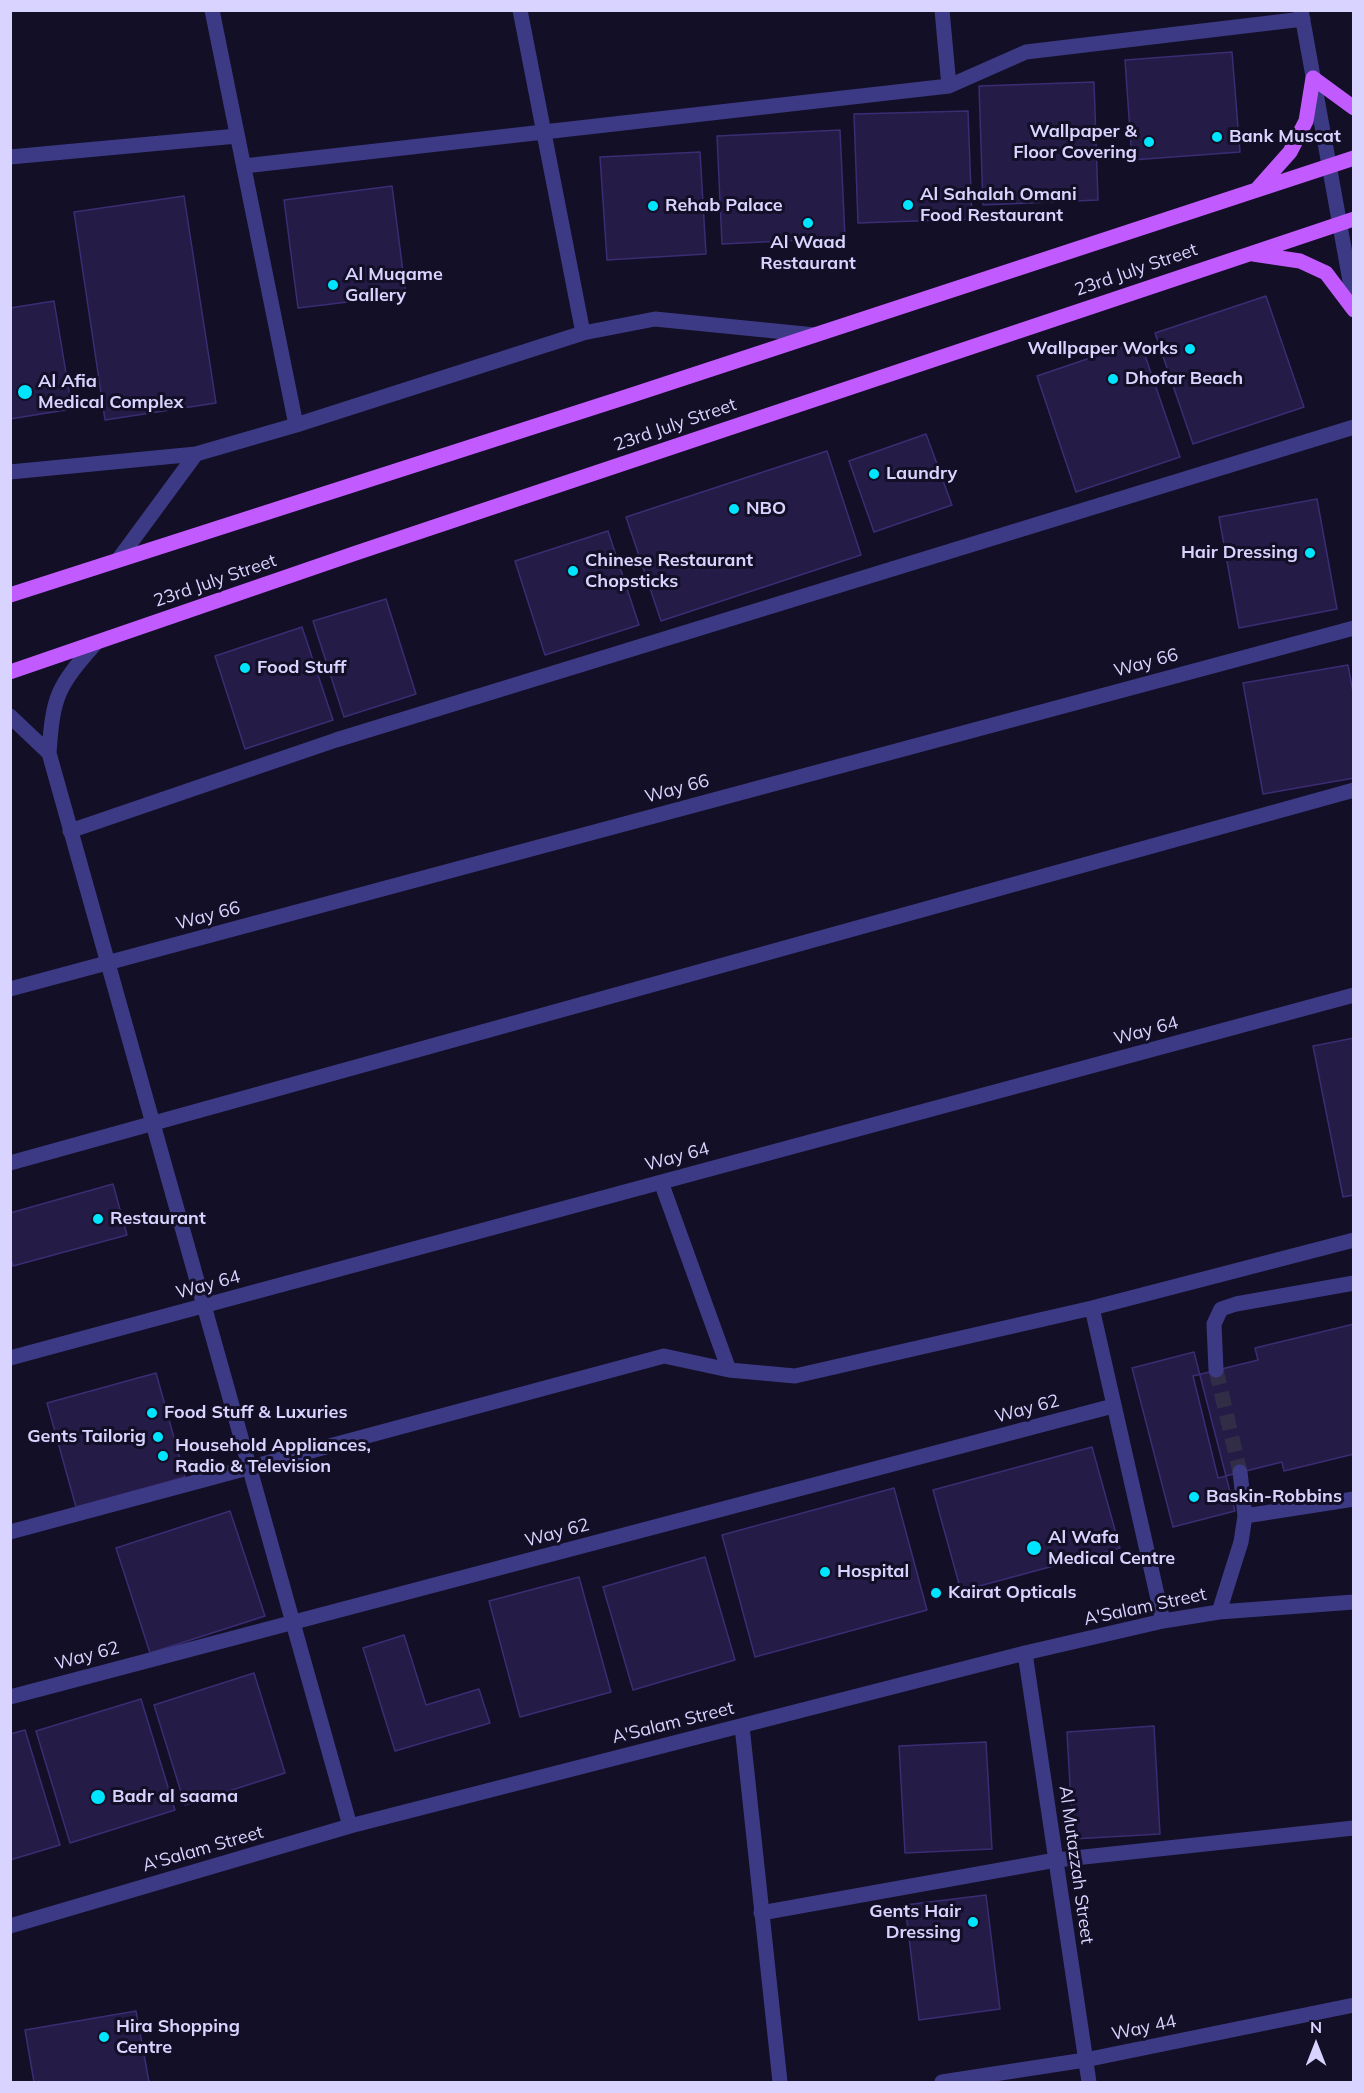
<!DOCTYPE html>
<html>
<head>
<meta charset="utf-8">
<style>
	body { margin:0 }
	#map { position:relative; width:1364px; height:2093px; overflow:hidden; background:#130f26; font-family:Mulish,sans-serif }
	canvas { display:block }
	.frame { position:absolute; inset:0; border:12px solid #d9d4ff; pointer-events:none }
	.north { position:absolute; left:1286px; top:2015px; width:60px; height:60px; -webkit-text-stroke:4px #130f26; paint-order:stroke; rotate:0deg; font-size:16px; font-weight:700; line-height:24px; text-align:center; color:#d9d4ff }
	.north::after { content:''; display:block; margin:auto; width:21px; height:27px; background:#d9d4ff; clip-path:polygon(50% 0,100% 100%,50% 72%,0 100%) }
</style>
</head>
<body>
<div id="map">
<canvas width="1364" height="2093"></canvas>
<div class="frame"></div>
<div class="north">N</div>
</div>
<script>
const ctx = document.querySelector('canvas').getContext('2d');
ctx.lineJoin = 'round';
function fill(path, color) { ctx.fillStyle = color; ctx.fill(path, 'evenodd'); }
function strokePath(path, color, width, dash) { ctx.strokeStyle = color; ctx.lineWidth = width; ctx.lineCap = dash ? 'butt' : 'round'; ctx.setLineDash(dash || []); ctx.stroke(path); }
function write(font, color, halo, rows, align = 'center') {
  ctx.font = font + ' Mulish,sans-serif'; ctx.lineWidth = 6; ctx.setLineDash([]); ctx.textBaseline = 'middle'; ctx.strokeStyle = halo; ctx.fillStyle = color; for (const [text, x, y, turn = 0] of rows) {
    ctx.save(); ctx.translate(x, y); ctx.rotate((+turn || 0) * Math.PI / 180); ctx.textAlign = isNaN(turn) ? turn : align; if (halo) ctx.strokeText(text, 0, 0); ctx.fillText(text, 0, 0); ctx.restore();
  }
}
const building = new Path2D(`
	M1232,52L1240,152L1132,160L1125,60Z
	M1094,82L1098,200L983,205L979,86Z
	M968,111L972,219L858,223L854,114Z
	M840,130L845,238L722,244L717,136Z
	M700,152L706,254L607,260L600,157Z
	M392,186L406,295L298,308L284,200Z
	M184,196L216,403L105,420L74,212Z
	M1266,296L1304,407L1193,444L1155,333Z
	M54,301L72,409L10,419V308Z
	M1140,341L1180,457L1076,492L1037,376Z
	M926,434L952,505L874,532L849,461Z
	M827,451L861,555L661,621L626,517Z
	M1317,499L1337,609L1239,628L1219,517Z
	M608,531L639,625L545,655L515,561Z
	M386,599L416,694L344,717L313,621Z
	M302,627L333,720L245,749L215,656Z
	M1348,665L1354,698V778L1263,794L1243,683Z
	M1354,1038V1195L1343,1197L1313,1046Z
	M113,1184L127,1235L13,1266L10,1256V1213Z
	M1354,1324V1454L1284,1471L1282,1462L1218,1478L1193,1376L1258,1360L1255,1348Z
	M1194,1352L1235,1511L1173,1527L1132,1368Z
	M156,1373L185,1477L76,1507L47,1403Z
	M1092,1447L1120,1548L961,1591L933,1490Z
	M894,1488L927,1610L755,1657L722,1535Z
	M230,1511L265,1616L150,1653L116,1548Z
	M705,1557L735,1660L633,1690L603,1587Z
	M579,1577L611,1692L520,1717L489,1601Z
	M404,1635L426,1705L479,1689L490,1723L395,1751L363,1648Z
	M254,1673L285,1773L185,1805L154,1705Z
	M141,1699L175,1810L70,1843L36,1731Z
	M1154,1726L1160,1834L1073,1839L1067,1732Z
	M25,1730L60,1845L10,1860V1734Z
	M986,1742L992,1849L905,1853L899,1746Z
	M986,1895L1000,2009L919,2020L905,1905Z
	M136,2011L149,2082H34L25,2030Z`);
const minorTunnel = new Path2D(`
	M1216,1370L1240,1472`);
const minor = new Path2D(`
	M212,10L296,425
	M520,10L583,333
	M942,10L949,86
	M1301,10L1354,303
	M10,157L237,136
	M244,166L949,86L1026,52L1303,19
	M10,472L196,454L296,425L583,333L655,319L815,335
	M118,560L196,454
	M95,644C57,687 53,696 49,753L350,1826
	M10,716L49,753
	M70,831L336,740L1354,427
	M10,989L1354,628
	M10,1163L1354,790
	M661,1182L729,1370
	M1092,1308L1163,1621
	M10,1358L1354,995
	M1216,1370L1214,1324L1221,1309L1236,1304L1354,1283
	M1245,1516L1354,1499
	M10,1532L664,1356L729,1370L795,1376L1092,1308L1354,1240
	M1219,1612L1241,1542L1245,1516L1240,1472
	M1025,1653L1089,2082
	M10,1697L1113,1406
	M742,1726L780,2082
	M761,1913L1056,1860L1354,1828
	M10,1926L350,1826L1025,1653L1163,1621L1219,1612L1354,1602
	M942,2082L1085,2060L1354,2005`);
const major = new Path2D(`
	M1258,188L1290,152L1306,121L1313,78L1354,108
	M1253,254L1300,261L1326,273L1354,310
	M10,595L626,397L1354,158
	M10,672L356,553L1354,219`);
const markers = [
	[1217,137,6,"#00e5ff"],
	[1149,142,6,"#00e5ff"],
	[908,205,6,"#00e5ff"],
	[653,206,6,"#00e5ff"],
	[808,223,6,"#00e5ff"],
	[333,285,6,"#00e5ff"],
	[1190,349,6,"#00e5ff"],
	[1113,379,6,"#00e5ff"],
	[25,392,8,"#00e5ff"],
	[874,474,6,"#00e5ff"],
	[734,509,6,"#00e5ff"],
	[1310,553,6,"#00e5ff"],
	[573,571,6,"#00e5ff"],
	[245,668,6,"#00e5ff"],
	[98,1219,6,"#00e5ff"],
	[152,1413,6,"#00e5ff"],
	[158,1437,6,"#00e5ff"],
	[163,1456,6,"#00e5ff"],
	[1194,1497,6,"#00e5ff"],
	[1034,1548,8,"#00e5ff"],
	[825,1572,6,"#00e5ff"],
	[936,1593,6,"#00e5ff"],
	[98,1797,8,"#00e5ff"],
	[973,1922,6,"#00e5ff"],
	[104,2037,6,"#00e5ff"]
];
const poiNames = [
	["Wallpaper &",1137,132,"right"],
	["Floor Covering",1137,153,"right"],
	["Bank Muscat",1229,137],
	["Al Sahalah Omani",920,195],
	["Food Restaurant",920,216],
	["Rehab Palace",665,206],
	["Al Waad",808,243,"center"],
	["Restaurant",808,264,"center"],
	["Al Muqame",345,275],
	["Gallery",345,296],
	["Wallpaper Works",1178,349,"right"],
	["Dhofar Beach",1125,379],
	["Al Afia",38,382],
	["Medical Complex",38,403],
	["Laundry",886,474],
	["NBO",746,509],
	["Hair Dressing",1298,553,"right"],
	["Chinese Restaurant",585,561],
	["Chopsticks",585,582],
	["Food Stuff",257,668],
	["Restaurant",110,1219],
	["Food Stuff & Luxuries",164,1413],
	["Gents Tailorig",146,1437,"right"],
	["Household Appliances,",175,1446],
	["Radio & Television",175,1467],
	["Baskin-Robbins",1206,1497],
	["Al Wafa",1048,1538],
	["Medical Centre",1048,1559],
	["Hospital",837,1572],
	["Kairat Opticals",948,1593],
	["Badr al saama",112,1797],
	["Gents Hair",961,1912,"right"],
	["Dressing",961,1933,"right"],
	["Hira Shopping",116,2027],
	["Centre",116,2048]
];
const streetNames = [
	["23rd July Street",1136,270,-19],
	["23rd July Street",675,425,-19],
	["23rd July Street",215,581,-19],
	["Way 66",1146,663,-15],
	["Way 66",677,789,-15],
	["Way 66",208,916,-15],
	["Way 64",1146,1031,-15],
	["Way 64",677,1157,-15],
	["Way 64",208,1285,-15],
	["Way 62",1027,1409,-15],
	["Way 62",557,1533,-15],
	["A'Salam Street",1145,1607,-12],
	["Way 62",87,1656,-15],
	["A'Salam Street",673,1723,-14],
	["A'Salam Street",203,1849,-16],
	["Al Mutazzah Street",1076,1865,82],
	["Way 44",1144,2028,-12]
];
fill(building, '#241b47');
strokePath(building, '#3b2d73', 1.5);
strokePath(minorTunnel, '#312d47', 15, [15, 8]);
strokePath(minor, '#3d3a85', 15);
strokePath(major, '#c25bff', 15);
for (const [x, y, r, color] of markers) { const dot = new Path2D(); dot.arc(x, y, r, 0, 2 * Math.PI); ctx.fillStyle = color; ctx.fill(dot); strokePath(dot, '#130f26', 2); }
write('bold 18px', '#d9d4ff', '#130f26', poiNames, 'left');
write('18px', '#d9d4ff', '#130f26', streetNames);
</script>
</body>
</html>
